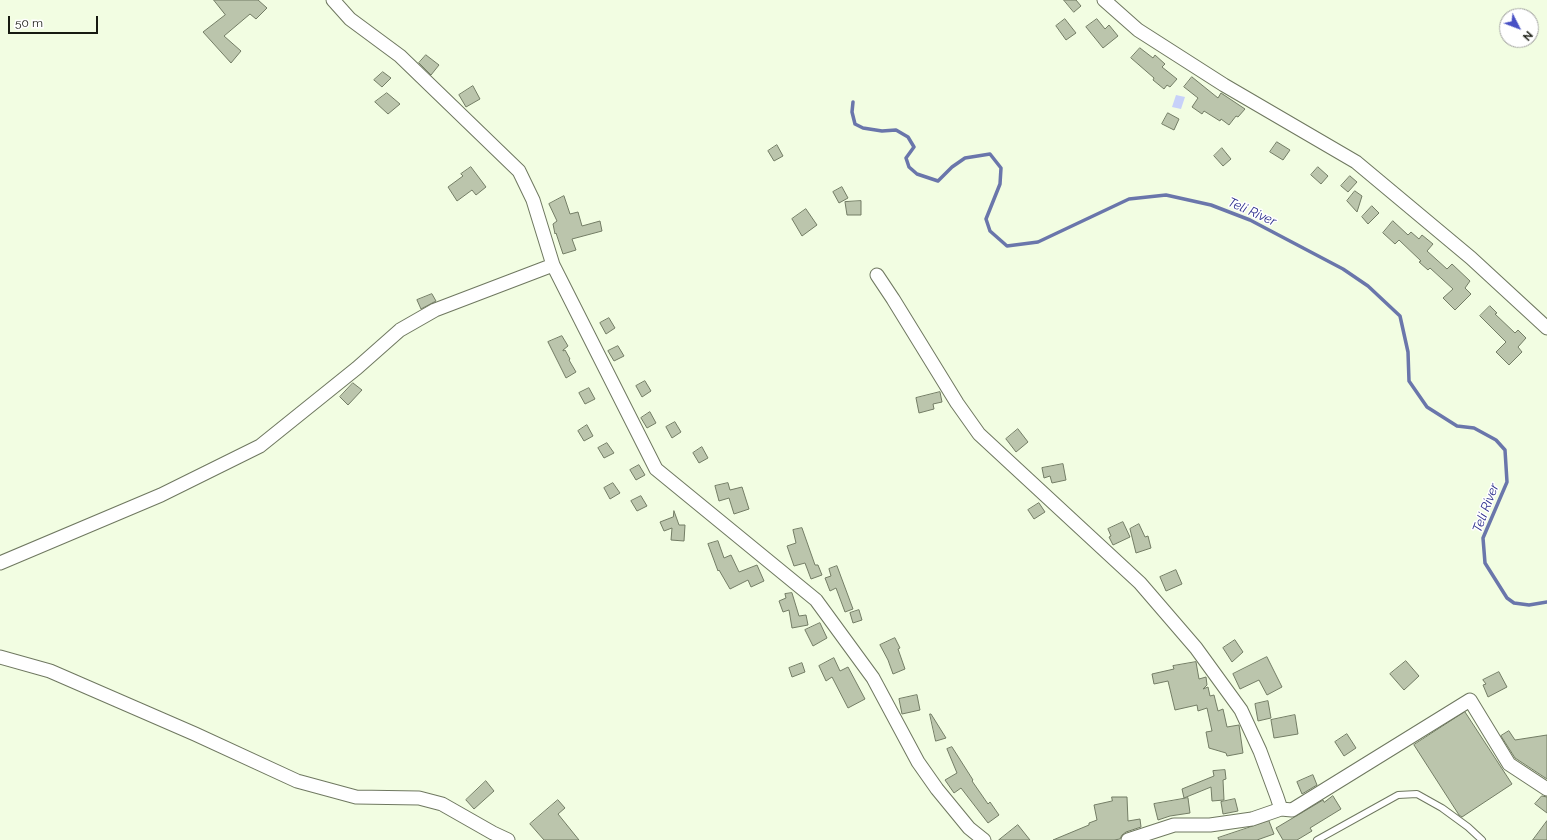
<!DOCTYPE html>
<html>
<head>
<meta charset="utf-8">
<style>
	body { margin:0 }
	#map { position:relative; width:1547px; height:840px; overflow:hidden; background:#f2fde2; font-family:Raleway,sans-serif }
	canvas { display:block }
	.north { position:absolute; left:1499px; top:8px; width:40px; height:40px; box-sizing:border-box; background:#fff; border:1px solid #a2a3a0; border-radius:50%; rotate:132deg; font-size:11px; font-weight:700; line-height:16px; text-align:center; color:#171a11 }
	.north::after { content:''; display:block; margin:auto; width:14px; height:18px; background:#4850c5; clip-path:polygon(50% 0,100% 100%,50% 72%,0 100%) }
	.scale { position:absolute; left:8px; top:16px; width:90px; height:18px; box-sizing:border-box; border:2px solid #171a11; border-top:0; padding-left:5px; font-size:12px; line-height:14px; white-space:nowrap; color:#171a11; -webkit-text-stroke:3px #fff; paint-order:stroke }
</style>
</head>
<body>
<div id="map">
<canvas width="1547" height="840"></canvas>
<div class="north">N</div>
<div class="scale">50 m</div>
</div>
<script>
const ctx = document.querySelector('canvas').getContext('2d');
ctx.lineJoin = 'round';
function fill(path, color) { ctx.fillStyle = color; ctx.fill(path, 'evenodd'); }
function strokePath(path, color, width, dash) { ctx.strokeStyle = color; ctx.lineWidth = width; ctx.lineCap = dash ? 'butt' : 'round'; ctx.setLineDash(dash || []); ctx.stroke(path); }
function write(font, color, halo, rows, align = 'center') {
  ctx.font = font + ' Raleway,sans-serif'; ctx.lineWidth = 3; ctx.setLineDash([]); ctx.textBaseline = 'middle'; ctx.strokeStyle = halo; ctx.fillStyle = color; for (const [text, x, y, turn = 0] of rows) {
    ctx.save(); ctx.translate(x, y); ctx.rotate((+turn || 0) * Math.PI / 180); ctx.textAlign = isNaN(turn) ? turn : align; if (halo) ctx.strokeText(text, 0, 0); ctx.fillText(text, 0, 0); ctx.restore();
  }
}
const green = new Path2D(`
	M1176,95L1185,97L1181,109L1172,107Z`);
const stream = new Path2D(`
	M853,102L852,112L855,124L863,128L882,131L896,130L908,137L914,147L906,158L909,167L917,174L938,181L952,167L965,158L990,154L1001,168L1000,184L986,219L990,231L1007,246L1038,242L1129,199L1166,195L1211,205L1250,220L1343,269L1368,286L1400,316L1408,352L1409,381L1427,407L1457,426L1474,428L1496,440L1505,450L1507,482L1483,538L1485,563L1507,598L1514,603L1529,605L1547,602`);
const building = new Path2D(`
	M214,0H258L267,8L256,19L250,14L224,36L241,51L231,63L203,32L225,15Z
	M1064,0H1076L1081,6L1074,12Z
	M1065,19L1076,33L1066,40L1056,26Z
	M1097,19L1105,29L1109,25L1118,36L1103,48L1086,27Z
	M1140,48L1153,58L1155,55L1165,64L1162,67L1177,79L1170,87L1167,85L1164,89L1153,80L1154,78L1131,58Z
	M426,55L439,65L431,75L419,63Z
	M383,72L391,78L382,87L374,80Z
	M1192,77L1218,98L1221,93L1245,109L1238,117L1236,116L1229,125L1221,119L1220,121L1204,111L1202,114L1192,107L1198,98L1184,87Z
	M473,86L480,99L466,107L459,95Z
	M387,93L400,104L388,114L375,102Z
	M1168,113L1179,119L1174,130L1162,124Z
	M1277,142L1290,150L1283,160L1270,152Z
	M777,145L783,156L774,161L768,151Z
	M1222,148L1231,159L1223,166L1214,156Z
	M471,167L486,187L476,195L472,190L457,201L448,187L463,176L461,174Z
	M1318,167L1328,176L1321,184L1311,175Z
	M1350,176L1357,182L1348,192L1341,186Z
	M842,187L848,198L839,203L833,192Z
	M1355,191L1362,196L1357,212L1347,201Z
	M564,196L570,214L578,212L582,226L600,221L602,231L572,239L576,250L563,254L556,233L555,234L553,224L557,221L549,204Z
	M861,201V215H847L845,202Z
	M1372,206L1379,213L1368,224L1362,217Z
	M806,209L817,225L802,236L792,219Z
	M1393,221L1408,235L1411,232L1419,239L1422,235L1433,244L1427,251L1447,269L1452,264L1470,281L1465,288L1471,294L1455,310L1443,298L1453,289L1430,268L1428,270L1419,262L1421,261L1399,240L1395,244L1383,233Z
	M432,294L436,301L421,309L417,300Z
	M1490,306L1497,313L1495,314L1515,333L1518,330L1526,338L1518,347L1522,352L1509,365L1496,352L1506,342L1480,316Z
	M609,318L615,328L606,334L600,323Z
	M562,336L568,346L563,350V351L565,350L570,359L569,360L576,372L566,378L548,342Z
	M618,346L624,356L614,361L608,351Z
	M645,381L651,391L642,397L636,386Z
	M353,383L362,390L348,405L340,397Z
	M589,388L595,399L585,404L579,393Z
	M940,392L942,402L933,404L934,409L919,413L916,398Z
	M650,412L656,423L647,428L641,418Z
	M675,422L681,432L672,438L666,427Z
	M587,425L593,436L584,441L578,431Z
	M1018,429L1028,442L1016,452L1006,439Z
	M607,443L614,453L604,458L598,448Z
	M702,447L708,458L699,463L693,453Z
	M1063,464L1066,480L1052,483L1050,476L1044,478L1042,468Z
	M639,465L645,475L636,480L630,470Z
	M613,483L620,493L610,499L604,488Z
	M728,483L730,490L742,487L749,509L734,514L729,498L719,501L715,486Z
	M641,496L647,506L637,511L631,501Z
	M1039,503L1045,512L1034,519L1028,510Z
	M674,511L679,525H685L684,541L671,540L672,528L664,531L660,522L673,517Z
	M1123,522L1130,537L1113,545L1109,537L1111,536L1108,529Z
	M1139,524L1145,537L1148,536L1151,548L1136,553L1130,529Z
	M802,528L815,565H818L822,575L811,579L805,563L794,566L787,546L796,543L793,530Z
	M718,541L724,558L731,555L739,572L757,565L764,581L751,587L748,580L730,589L719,570L718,571L708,544Z
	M837,566L853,609L845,612L836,588L830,591L825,578L831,576L829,569Z
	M1176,570L1182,584L1166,591L1160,577Z
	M792,593L799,616L806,615L808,625L792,628L789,610L783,612L779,601L786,598L785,594Z
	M859,610L862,620L853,623L850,613Z
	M820,623L827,638L813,646L805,630Z
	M895,638L900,648L898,649L905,669L893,674L888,660L880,645Z
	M1235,640L1243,652L1232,662L1223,648Z
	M1267,657L1282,687L1267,695L1259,680L1240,689L1233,674Z
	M834,658L840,671L848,667L865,699L848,708L832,677L826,681L819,666Z
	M1406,661L1419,676L1404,690L1390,674Z
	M1196,662L1199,679L1206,677L1207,685L1203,689L1208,687L1210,696L1214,695L1218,711L1223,709L1227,727L1239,725L1243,753L1227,756L1226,753L1209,748L1206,732L1212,731L1207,708L1198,711L1197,705L1175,710L1168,681L1154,684L1152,674L1174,669L1173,666Z
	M802,663L805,672L792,677L789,668Z
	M1499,672L1507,687L1488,697L1483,685L1486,684L1483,680Z
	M917,695L920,710L902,714L899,699Z
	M1268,701L1271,718L1258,721L1255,704Z
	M1465,712L1512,784L1462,817L1459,815L1414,745Z
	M930,714H931L946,738L936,741Z
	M1295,715L1298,734L1274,738L1271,720Z
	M1509,731L1515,740L1547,735V779L1515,758L1501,736Z
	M1347,734L1356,748L1344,756L1335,742Z
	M952,747L973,780L972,781L988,804L990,802L999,815L988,823L961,788L954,793L945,780L957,773L947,749Z
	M1225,770L1226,779L1223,780L1224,800L1212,801L1211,787L1184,798L1182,789L1214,776L1213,771Z
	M1313,775L1317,785L1302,794L1297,782Z
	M486,781L494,791L474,809L466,800Z
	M1333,796L1341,809L1310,828L1312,831L1297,840H1283L1276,828L1323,800L1324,802Z
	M1542,796L1547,797V813L1535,804Z
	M1112,797H1127L1128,821L1140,819L1141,827L1126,832L1122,835L1120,839L1114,840H1053L1089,825V823L1097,820L1094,805L1112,801Z
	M1188,798L1190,813L1170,816L1158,820L1154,804Z
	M1235,799L1238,811L1223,814L1221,802Z
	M558,800L565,808L558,814L579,840H544L530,824Z
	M1269,821L1274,834L1257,840H1219L1218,838Z
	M1547,821V840H1533Z
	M1018,825L1030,840H999Z`);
const service = new Path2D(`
	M1317,840L1398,795L1417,794L1442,808L1468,827L1482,840`);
const minor = new Path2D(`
	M333,0L350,19L400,56L519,171L533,200L553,265L656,469L816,600L873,678L918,762L937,789L969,828L984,840
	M1104,0L1138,30L1224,85L1356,162L1471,258L1547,328
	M877,275L893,299L957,403L979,434L1140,583L1196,648L1241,710L1260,751L1277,797L1281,809L1292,810L1470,700L1509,764L1547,789
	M0,563L161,495L260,446L357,368L400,330L435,310L553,265
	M0,657L50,671L195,734L297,781L356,797L419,798L442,804L493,833L508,840
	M1128,840L1174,825H1210L1252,819L1281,809`);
const waterNames = [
	["Teli River",1252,212,24],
	["Teli River",1486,508,-69]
];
fill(green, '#c7d1f9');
strokePath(stream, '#6a76ab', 3.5);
fill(building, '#bbc5ac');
strokePath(building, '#737d65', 1);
strokePath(service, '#6f7860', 8);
strokePath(minor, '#6f7860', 15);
strokePath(service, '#fff', 6);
strokePath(minor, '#fff', 13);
write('italic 13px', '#2e318d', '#fff', waterNames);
</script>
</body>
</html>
